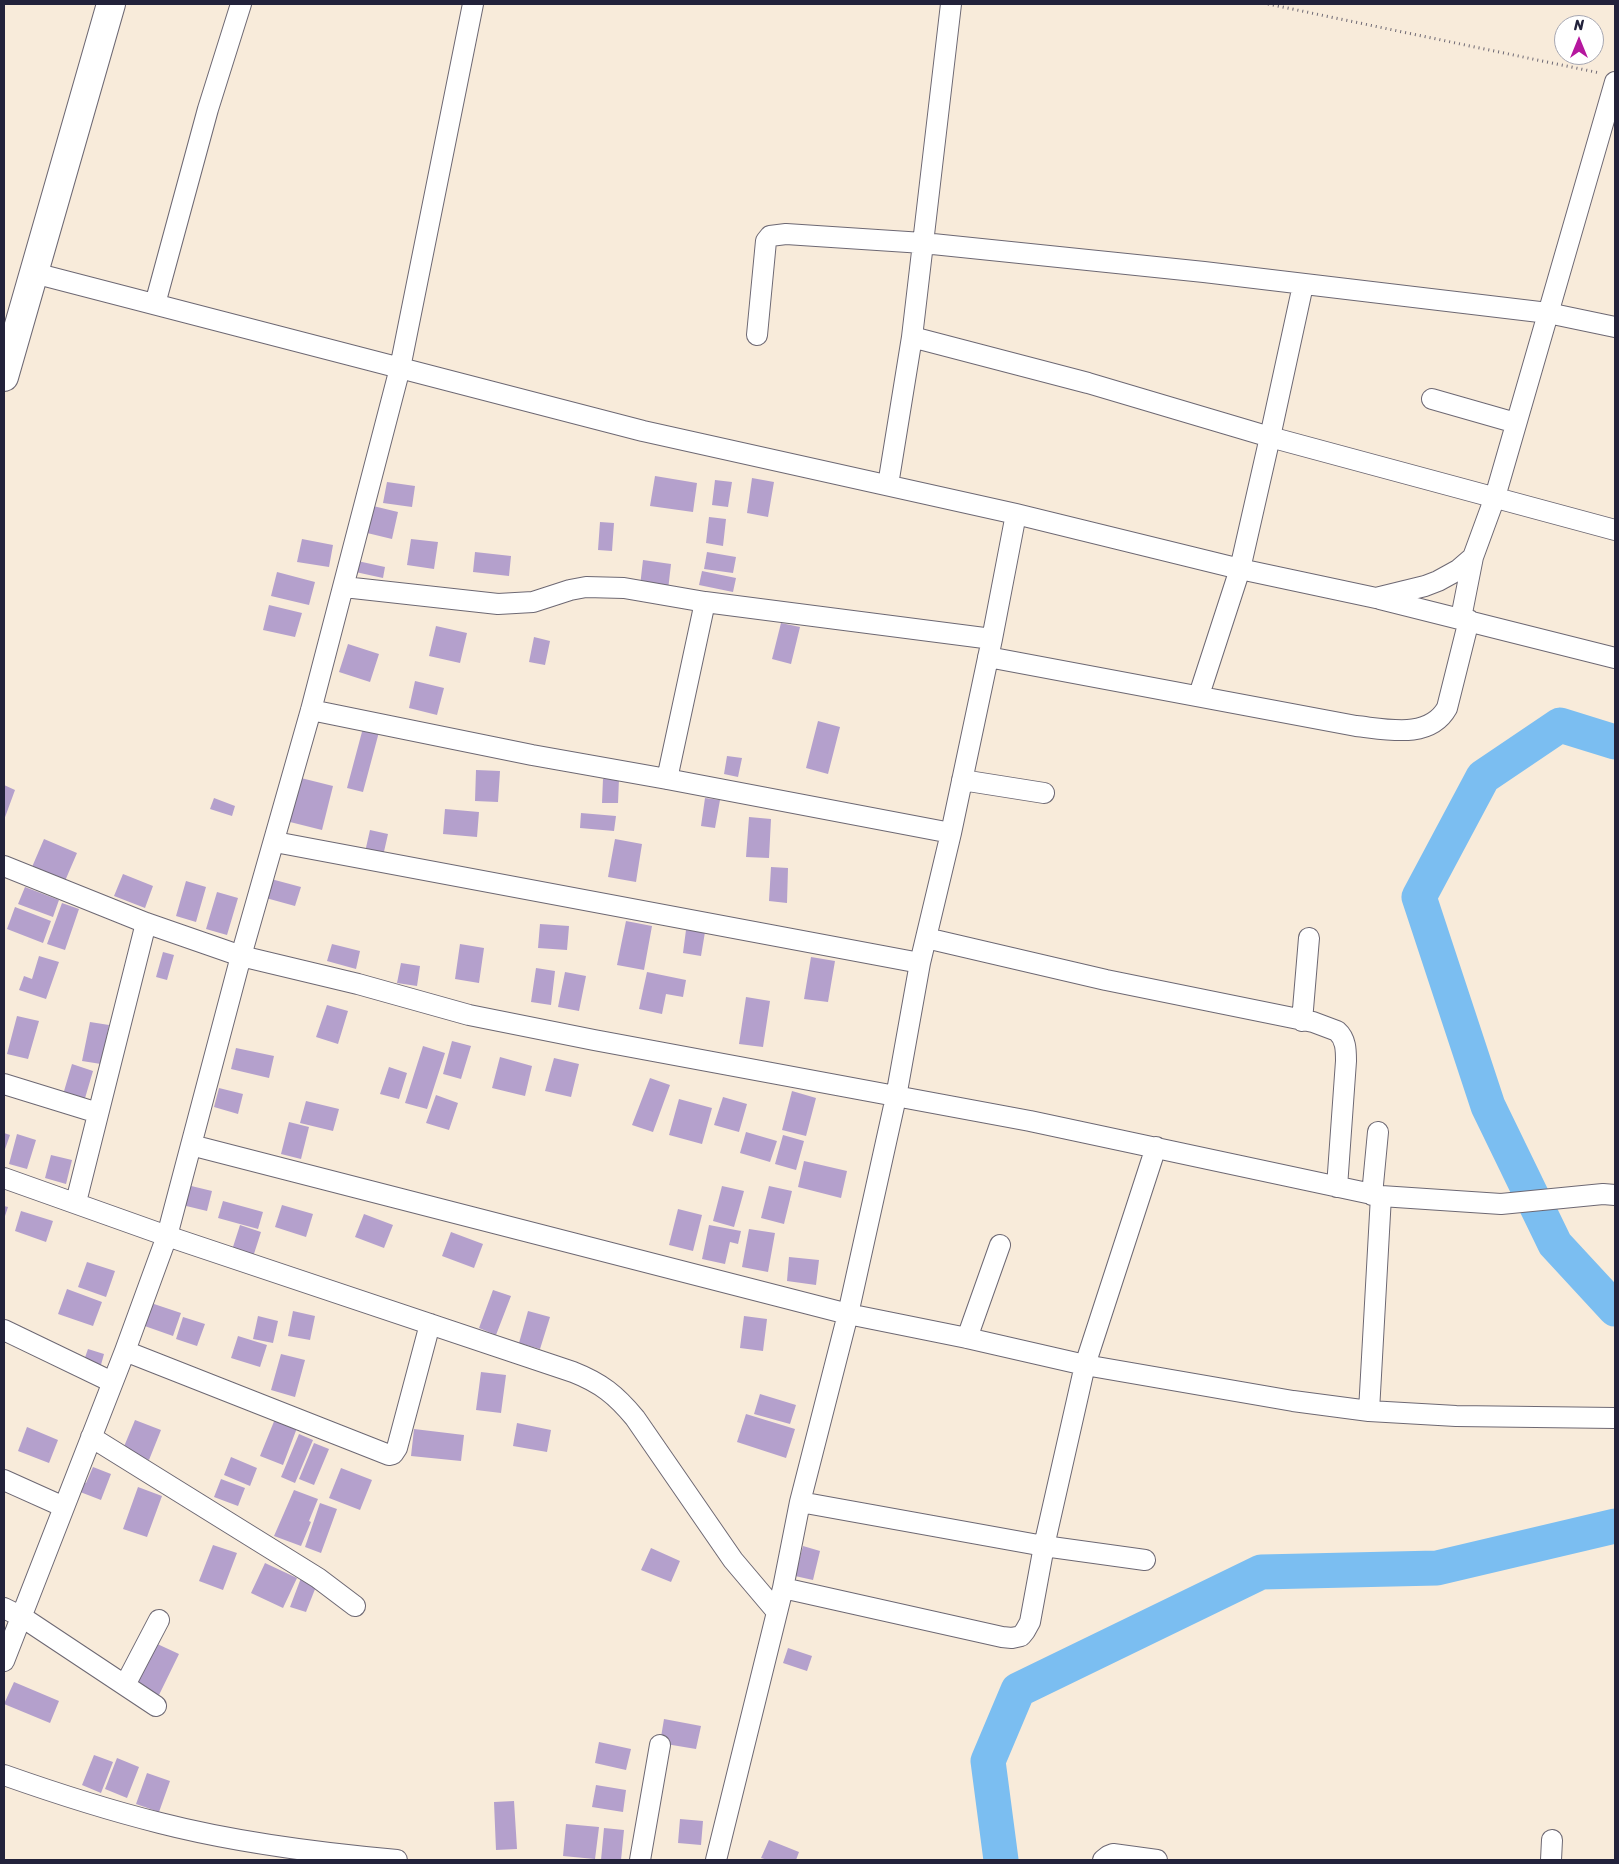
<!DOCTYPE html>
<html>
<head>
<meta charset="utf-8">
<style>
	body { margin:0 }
	#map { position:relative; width:1619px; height:1864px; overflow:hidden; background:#f8ebda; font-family:Sriracha,sans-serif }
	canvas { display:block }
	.frame { position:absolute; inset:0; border:5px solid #22223b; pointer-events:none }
	.north { position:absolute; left:1554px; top:15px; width:50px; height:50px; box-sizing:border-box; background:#fff; border:1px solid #a7a7b1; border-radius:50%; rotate:0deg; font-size:14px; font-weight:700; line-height:20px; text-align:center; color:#22223b }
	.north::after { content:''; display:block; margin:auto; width:18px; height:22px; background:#b5179e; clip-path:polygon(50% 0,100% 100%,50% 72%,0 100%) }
</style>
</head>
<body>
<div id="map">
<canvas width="1619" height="1864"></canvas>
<div class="frame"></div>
<div class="north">N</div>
</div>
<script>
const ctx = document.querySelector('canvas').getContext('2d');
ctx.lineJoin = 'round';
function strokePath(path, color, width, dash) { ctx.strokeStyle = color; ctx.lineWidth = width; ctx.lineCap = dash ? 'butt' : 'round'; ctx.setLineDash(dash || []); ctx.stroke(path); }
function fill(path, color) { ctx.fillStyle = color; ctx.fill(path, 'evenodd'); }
const river = new Path2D(`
	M1615,742L1560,725L1483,777L1419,897L1488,1106L1555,1244L1615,1309
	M1001,1860L988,1761L1018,1690L1261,1572L1437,1568L1615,1526`);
const building = new Path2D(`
	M655,476L697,483L693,512L650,506Z
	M752,478L774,482L768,517L747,513Z
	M715,480L732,482L728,507L712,505Z
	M387,482L415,486L412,507L383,503Z
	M369,505L398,512L392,539L363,532Z
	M709,517L726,519L723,546L706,543Z
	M600,522L614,523L612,551L598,550Z
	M302,539L333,545L329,567L297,562Z
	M411,539L438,542L434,569L407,565Z
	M475,552L511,556L509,576L473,572Z
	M707,552L736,557L733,573L704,569Z
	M353,560L385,567L383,578L351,571Z
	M643,560L671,564L668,590L640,586Z
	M702,571L736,578L733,592L699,585Z
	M277,572L315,582L309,605L271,596Z
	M269,605L302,613L295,637L263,630Z
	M781,623L800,627L791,664L772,659Z
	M436,626L467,633L460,663L429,656Z
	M534,637L550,641L545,665L529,662Z
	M348,644L379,654L370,682L339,672Z
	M415,681L444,688L437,715L409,708Z
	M818,721L840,727L828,774L806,768Z
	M363,728L379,732L363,792L347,788Z
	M727,756L742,758L738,777L724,774Z
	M476,770L500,771L498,802L475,801Z
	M301,778L333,786L322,830L290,822Z
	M603,779H619L618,803H602Z
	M4,785L15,790L4,820Z
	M214,798L235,806L232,816L210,809Z
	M705,798L720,800L715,828L701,826Z
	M445,809L479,812L477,837L443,834Z
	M581,813L616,816L614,831L580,828Z
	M749,817L771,819L769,858L746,857Z
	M370,830L388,834L383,856L365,852Z
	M44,839L77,853L65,881L32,867Z
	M615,839L642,844L636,882L608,877Z
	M771,867L788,868L787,903L769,901Z
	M123,874L153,886L145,908L114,896Z
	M271,879L301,887L295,906L266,898Z
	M186,881L206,887L196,922L176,916Z
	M25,887L59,900L53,917L18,904Z
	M217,892L238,898L227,935L206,929Z
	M62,903L79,909L65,950L47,944Z
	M15,907L51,921L43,943L7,929Z
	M626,921L652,926L644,970L617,965Z
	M540,924L569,926L567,950L538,948Z
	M686,930L705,932L701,956L683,953Z
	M332,944L360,951L356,969L327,961Z
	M460,944L484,948L479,983L455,979Z
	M163,952L174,955L167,980L156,977Z
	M39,956L59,962L46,999L19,990L24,976L32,979Z
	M811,957L835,961L828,1002L804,999Z
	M401,963L420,966L417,986L397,983Z
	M536,968L555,971L551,1005L531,1002Z
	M565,972L586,976L579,1011L558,1007Z
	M647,972L686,980L683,997L666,994L662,1014L639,1009Z
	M746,997L770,1001L763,1047L739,1044Z
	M327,1005L348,1011L338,1044L316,1037Z
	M17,1016L39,1021L28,1059L7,1054Z
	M90,1022L109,1025L101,1064L82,1061Z
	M452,1041L471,1046L461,1079L443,1074Z
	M423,1046L445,1053L427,1109L405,1103Z
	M236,1048L274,1056L269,1078L231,1069Z
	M500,1057L532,1066L525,1096L492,1088Z
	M554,1058L579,1064L571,1097L545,1091Z
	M72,1064L93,1071L83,1105L62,1098Z
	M389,1067L407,1073L399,1099L380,1094Z
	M650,1078L670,1085L653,1132L632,1125Z
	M219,1088L243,1094L238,1114L214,1107Z
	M792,1091L816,1098L806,1136L782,1130Z
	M436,1095L458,1103L449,1130L426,1123Z
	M723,1097L747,1104L739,1132L714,1125Z
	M679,1099L712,1108L702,1144L669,1135Z
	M306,1101L339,1109L333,1131L300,1123Z
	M289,1122L309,1127L301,1159L281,1154Z
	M746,1132L777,1141L770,1162L740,1153Z
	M4,1133L10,1135L4,1152Z
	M17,1134L36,1140L27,1169L9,1164Z
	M783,1135L804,1141L796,1170L775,1164Z
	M51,1155L72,1160L66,1184L45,1178Z
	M804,1161L847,1171L841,1198L798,1187Z
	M183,1184L212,1191L207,1211L178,1204Z
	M722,1186L744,1191L734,1227L713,1221Z
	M769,1186L792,1191L784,1224L761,1218Z
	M223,1201L263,1212L258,1229L218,1218Z
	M282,1205L313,1214L306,1237L275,1227Z
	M4,1206L8,1207L4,1219Z
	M678,1209L702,1215L693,1251L669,1245Z
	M21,1211L53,1221L46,1242L15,1231Z
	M364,1214L393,1225L384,1248L355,1237Z
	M240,1225L261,1232L253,1257L232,1250Z
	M709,1225L741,1231L738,1244L730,1242L725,1264L702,1259Z
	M749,1229L775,1233L768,1272L742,1267Z
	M451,1232L483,1244L474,1268L442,1256Z
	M789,1257L819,1260L816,1285L787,1281Z
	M87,1262L115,1271L106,1297L78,1287Z
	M67,1289L102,1302L93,1326L58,1314Z
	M493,1290L511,1296L496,1335L479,1328Z
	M148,1302L181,1313L173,1336L139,1324Z
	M293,1311L315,1316L310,1340L288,1336Z
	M528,1311L550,1317L540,1349L519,1343Z
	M258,1316L278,1321L273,1343L253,1339Z
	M744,1316L767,1319L763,1351L740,1348Z
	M183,1317L205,1324L197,1346L176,1339Z
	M238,1336L267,1345L260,1367L231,1358Z
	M88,1349L104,1354L99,1372L82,1366Z
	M281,1354L305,1360L295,1397L271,1390Z
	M481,1372L506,1375L501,1413L476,1410Z
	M760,1394L796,1405L790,1424L754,1414Z
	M746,1414L795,1429L786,1458L737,1442Z
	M275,1419L297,1428L283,1465L260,1456Z
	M135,1420L161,1430L149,1460L123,1449Z
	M517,1423L551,1430L547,1452L513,1446Z
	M27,1427L58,1440L49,1463L18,1451Z
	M414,1429L464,1435L461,1461L411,1456Z
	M299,1434L313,1440L295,1483L281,1477Z
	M314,1443L329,1449L314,1485L299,1479Z
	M231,1457L257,1468L250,1486L224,1475Z
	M93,1467L111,1474L101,1500L75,1490L78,1480L86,1483Z
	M341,1468L372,1480L360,1510L329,1498Z
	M221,1479L245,1488L238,1506L214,1497Z
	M138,1487L162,1496L147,1537L123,1529Z
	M294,1490L318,1499L309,1521L311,1522L301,1546L274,1536Z
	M320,1503L337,1509L321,1553L305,1547Z
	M213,1545L237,1553L223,1590L199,1581Z
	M803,1546L820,1551L813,1580L795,1576Z
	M651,1548L680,1561L671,1582L641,1570Z
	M265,1563L297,1578L283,1608L251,1593Z
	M301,1578L317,1584L306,1612L290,1607Z
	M153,1642L179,1654L159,1695L133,1683Z
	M788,1648L812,1656L807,1671L783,1663Z
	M14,1682L59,1701L50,1723L4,1704Z
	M664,1719L701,1726L696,1749L660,1743Z
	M599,1742L631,1749L626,1770L595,1763Z
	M94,1755L113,1762L101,1793L82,1785Z
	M117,1758L139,1767L127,1798L105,1789Z
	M147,1773L170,1781L159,1812L136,1804Z
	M596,1785L626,1790L623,1812L592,1807Z
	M514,1801L517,1849L496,1850L494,1802Z
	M680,1819L703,1821L701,1845L678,1843Z
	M566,1824L599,1827L595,1859L563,1856Z
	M604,1828L624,1830L621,1860H601Z
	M769,1840L799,1852L796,1860H768L761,1858Z`);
const path = new Path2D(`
	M1268,4L1600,73`);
const minor = new Path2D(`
	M34,273L643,431L1016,514L1240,569L1376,598L1425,586L1438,581L1458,570L1473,557L1495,497L1615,82
	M155,304L208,109L241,4
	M757,335L766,241L770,236L786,234L923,243L1204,272L1548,313L1615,327
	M912,337L1088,383L1270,437L1615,530
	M1432,399L1516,423
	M888,485L912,337L951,4
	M344,587L498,604L533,602L570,590L586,587L624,588L705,602L992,639
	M1380,599L1615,658
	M1461,618L1473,557
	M988,657L1356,726C1386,729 1429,740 1447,708L1469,620
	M1199,695L1240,569L1270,437L1303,285
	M311,710L532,755L667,779L951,833
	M667,779L705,602
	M962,780L1044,793
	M275,842L920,963
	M4,866L146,923L241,956L358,984L469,1015L594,1040L1030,1121L1381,1196L1501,1204L1603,1194L1615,1195
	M926,938L1106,980L1313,1022L1337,1031C1346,1039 1346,1050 1346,1061L1337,1187
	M1302,1021L1309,938
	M4,1084L98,1113
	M191,1145L848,1314L967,1338L1085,1365L1293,1401L1369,1411L1456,1416L1615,1418
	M4,1178L167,1236L573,1372C601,1383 616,1395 635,1418L733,1560L777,1612
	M1372,1195L1378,1132
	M76,1202L146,923
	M4,1330L112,1382
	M967,1338L1000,1245
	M125,1351L389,1455L393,1454L397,1448L430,1324
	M1369,1411L1381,1196
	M91,1437L318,1578L355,1606
	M4,1480L64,1507
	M800,1502L1044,1546L1145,1560
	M783,1588L1002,1637L1012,1638L1021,1636L1025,1631L1030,1622L1044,1546L1085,1365L1156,1147
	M4,1608L22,1617L156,1706
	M4,1661L125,1351L167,1236L241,956L311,710L400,368L473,4
	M125,1685L159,1620
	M4,1775C55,1793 108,1810 160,1823C238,1843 318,1853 397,1860
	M640,1860L660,1745
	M716,1860L783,1588L800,1502L848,1314L896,1097L920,963L951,833L992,639L1016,514
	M1103,1860L1108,1856L1113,1854L1157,1860
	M1551,1860L1552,1840`);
const secondary = new Path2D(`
	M4,377L111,4`);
strokePath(river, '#7bbef1', 35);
fill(building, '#b4a0cc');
strokePath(minor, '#6d6873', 22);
strokePath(secondary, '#6d6873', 30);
strokePath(path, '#6d6873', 3, [1, 4]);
strokePath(minor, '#fff', 20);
strokePath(secondary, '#fff', 28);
</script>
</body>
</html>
